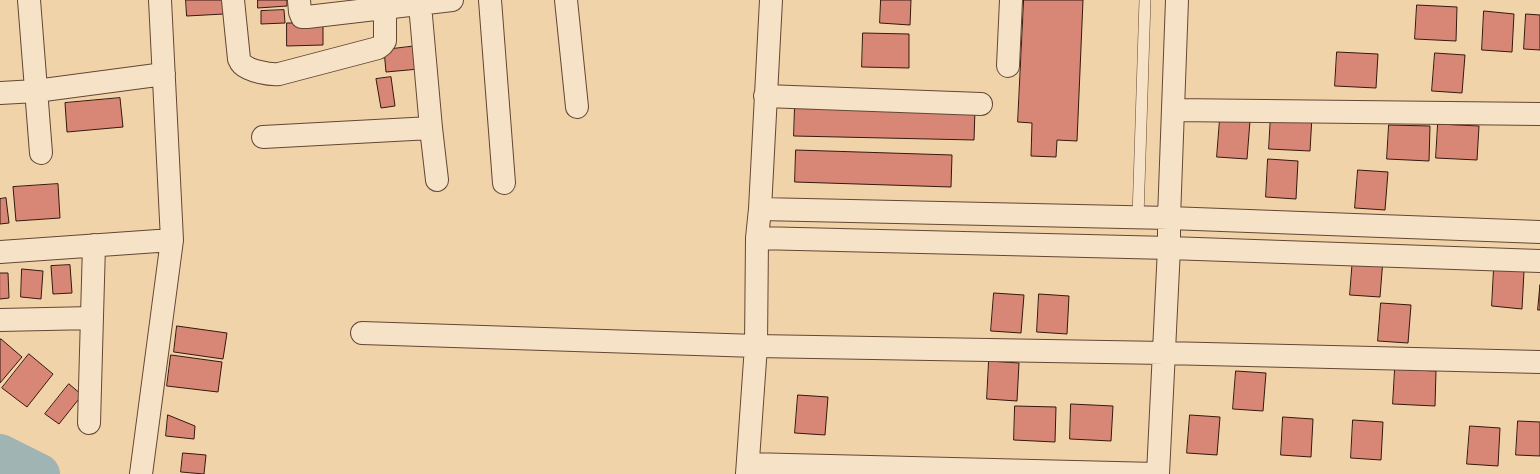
<!DOCTYPE html>
<html>
<head>
<meta charset="utf-8">
<style>
	body { margin:0 }
	canvas { display:block; background:#f0d3a9 }
</style>
</head>
<body>
<canvas width="1540" height="474"></canvas>
<script>
const ctx = document.querySelector('canvas').getContext('2d');
ctx.lineJoin = 'round';
function strokePath(path, color, width, dash) { ctx.strokeStyle = color; ctx.lineWidth = width; ctx.lineCap = dash ? 'butt' : 'round'; ctx.setLineDash(dash || []); ctx.stroke(path); }
function fill(path, color) { ctx.fillStyle = color; ctx.fill(path, 'evenodd'); }
const river = new Path2D(`
	M0,454L40,474`);
const building = new Path2D(`
	M186,0H223L224,14L187,16Z
	M258,0H287V6L258,8Z
	M881,0H911L910,25L880,23Z
	M1024,0H1083L1077,141L1057,140L1056,157L1031,156L1032,123L1018,122Z
	M1417,5L1457,7L1456,41L1415,39Z
	M284,10L285,23L261,24V11Z
	M1484,11L1514,14L1512,52L1482,50Z
	M1526,14L1540,15V50L1524,49Z
	M287,23H323V45L287,46Z
	M863,33L909,34V68L862,67Z
	M417,46L419,69L386,72L384,50Z
	M1337,52L1378,54L1376,88L1335,86Z
	M1435,53L1465,55L1462,93L1432,91Z
	M391,77L395,106L381,108L376,79Z
	M120,98L123,127L67,132L65,103Z
	M795,105L975,109L974,140L794,136Z
	M1271,114L1312,116L1310,151L1269,149Z
	M1220,119L1250,121L1247,159L1217,157Z
	M1438,124L1479,126L1477,160L1436,158Z
	M1389,125L1430,126L1429,161L1387,159Z
	M796,150L952,155L951,187L795,182Z
	M1268,159L1298,161L1296,199L1266,197Z
	M1358,170L1388,172L1385,210L1355,208Z
	M58,184L60,218L16,221L13,187Z
	M6,198L9,223L0,224V199Z
	M1353,257L1383,259L1380,297L1350,295Z
	M70,265L72,293L53,294L51,266Z
	M1494,268L1524,271L1522,309L1492,306Z
	M22,269L43,271L41,299L21,297Z
	M0,273H8L9,298L0,299Z
	M1540,285V310H1538Z
	M994,293L1024,295L1021,333L991,331Z
	M1039,294L1069,296L1067,334L1037,332Z
	M1381,303L1411,305L1408,343L1378,341Z
	M177,326L227,333L223,359L174,352Z
	M1,339L22,357L0,383V341Z
	M29,354L53,374L27,407L2,388Z
	M171,355L222,362L218,392L167,386Z
	M989,361L1019,363L1017,401L987,399Z
	M1395,369L1436,371L1435,406L1393,404Z
	M1236,371L1266,373L1263,411L1233,409Z
	M69,384L82,395L59,424L45,414Z
	M798,395L828,397L825,435L795,433Z
	M1071,404L1113,406L1111,441L1070,439Z
	M1015,406L1056,407L1055,442L1014,440Z
	M168,415L195,426L194,439L166,436Z
	M1190,415L1220,417L1217,455L1187,453Z
	M1283,417L1313,419L1311,457L1281,455Z
	M1353,420L1383,422L1381,460L1351,458Z
	M1518,421L1540,422V456L1516,455Z
	M1470,426L1500,428L1498,466L1467,464Z
	M183,453L206,455L204,474L181,472Z`);
const service = new Path2D(`
	M1138,217L1145,0`);
const minor = new Path2D(`
	M29,0L41,153
	M233,0L239,59C239,59 241,64 242,64C249,71 270,75 279,74L378,48L382,45L385,41V9
	M299,0L300,12L302,17H307L452,0
	M490,0L504,183
	M566,0L577,107
	M420,5L431,128L437,180
	M1008,66L1011,0
	M0,93L36,91L164,74
	M765,96L981,104
	M1173,110L1540,114
	M263,137L431,128
	M760,209L1169,218L1540,232
	M757,238L1169,248L1540,261
	M0,252L172,240
	M0,320L92,318
	M362,333L756,346L1164,353L1540,362
	M89,423L94,245
	M748,464L1156,474
	M141,474L172,240L160,0
	M747,474L756,346L757,238L760,209L771,0
	M1158,474L1169,248V218L1177,0`);
strokePath(river, '#a0b4b4', 40);
fill(building, '#d88777');
strokePath(building, '#35180d', 1);
strokePath(service, '#644734', 12);
strokePath(minor, '#644734', 24);
strokePath(service, '#f5e2c7', 11);
strokePath(minor, '#f5e2c7', 22);
</script>
</body>
</html>
